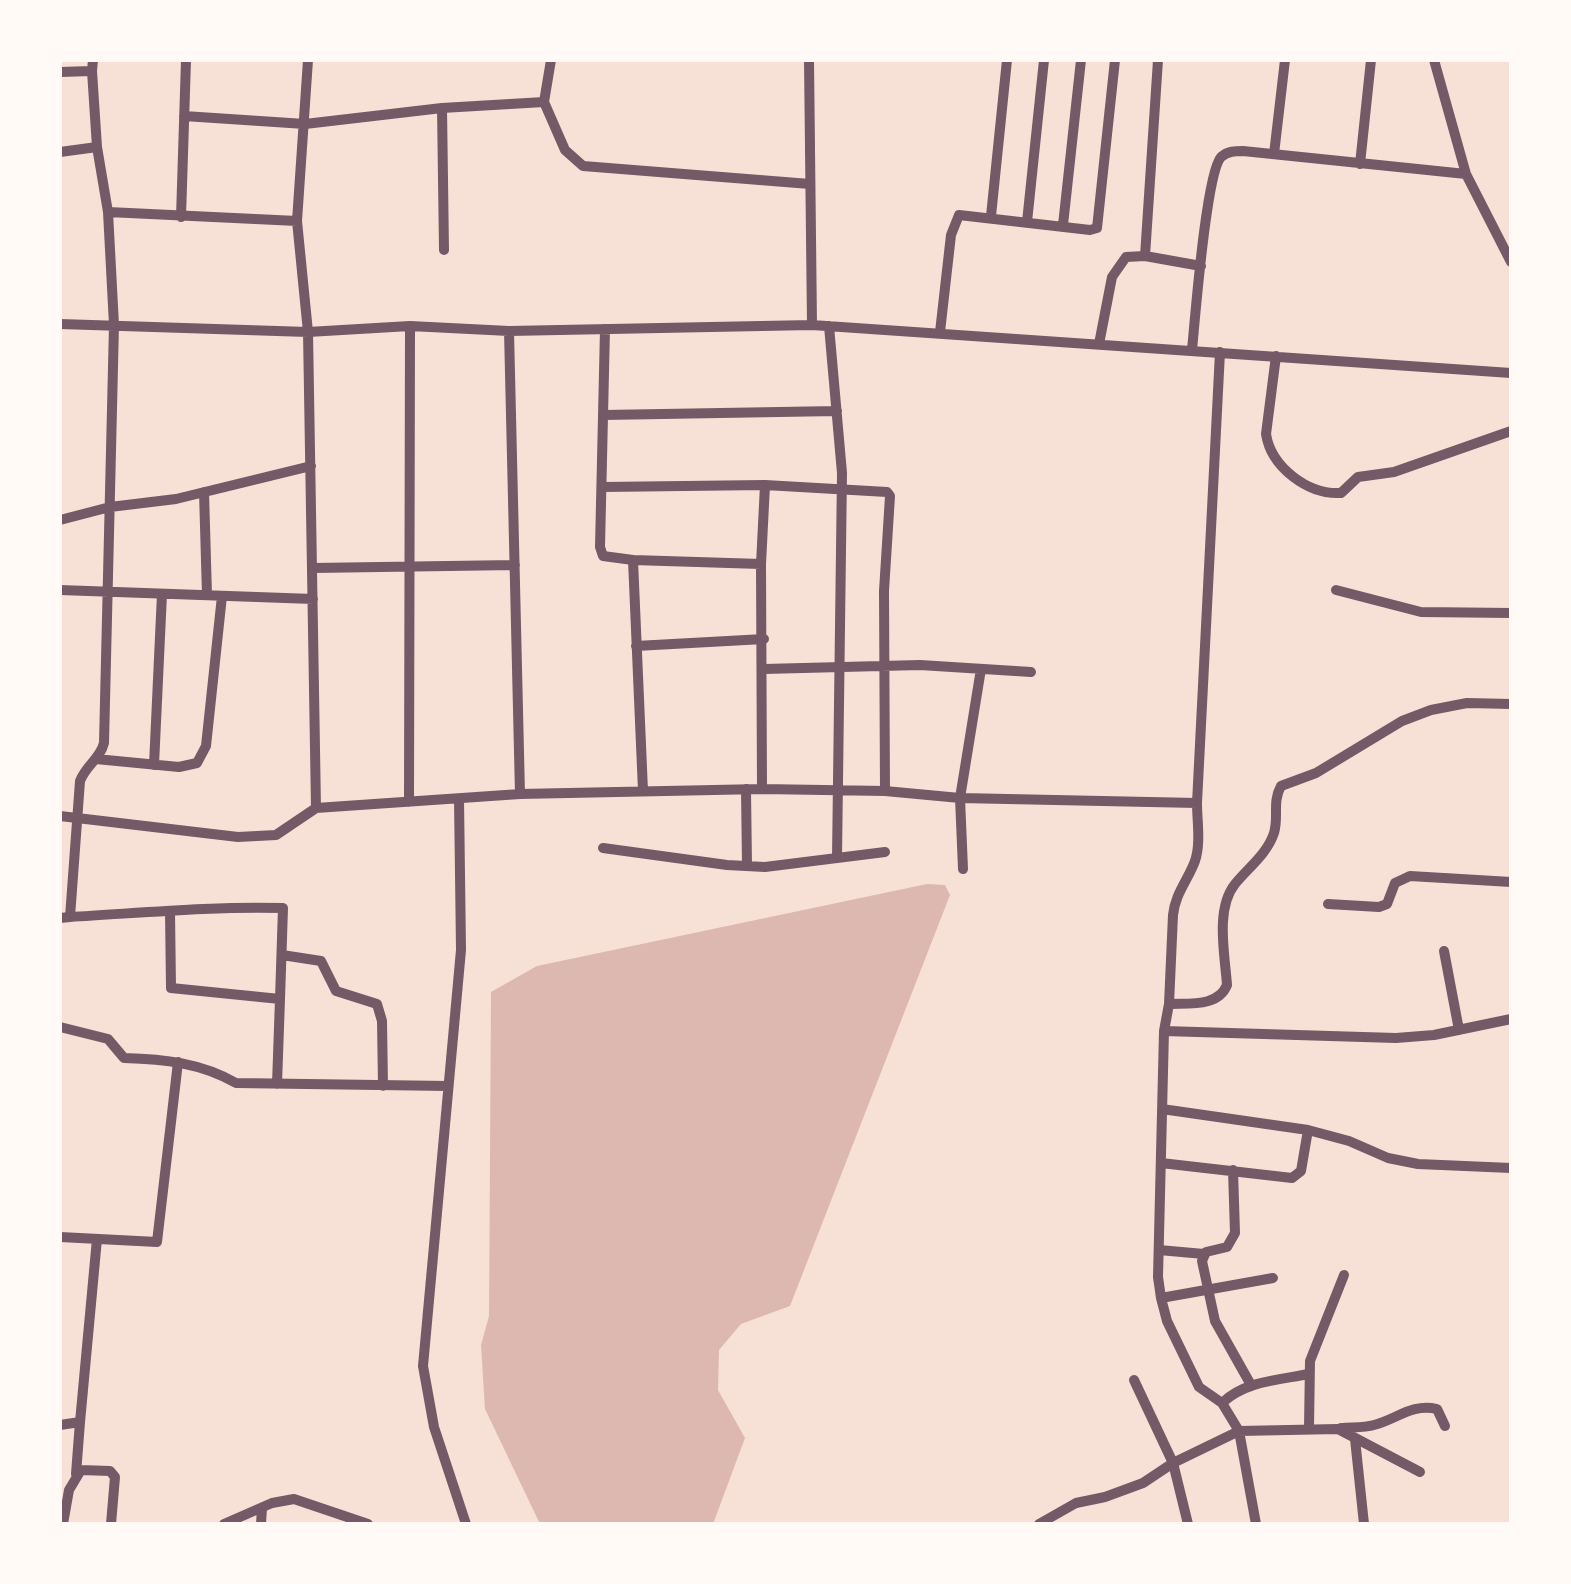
<!DOCTYPE html>
<html>
<head>
<meta charset="utf-8">
<style>
	body { margin:0 }
	#map { position:relative; width:1571px; height:1584px; overflow:hidden; background:#f7e1d7; font-family:Signika,sans-serif }
	canvas { display:block }
	.frame { position:absolute; inset:0; border:62px solid #fffaf5; pointer-events:none }
</style>
</head>
<body>
<div id="map">
<canvas width="1571" height="1584"></canvas>
<div class="frame"></div>
</div>
<script>
const ctx = document.querySelector('canvas').getContext('2d');
ctx.lineJoin = 'round';
function fill(path, color) { ctx.fillStyle = color; ctx.fill(path, 'evenodd'); }
function strokePath(path, color, width, dash) { ctx.strokeStyle = color; ctx.lineWidth = width; ctx.lineCap = dash ? 'butt' : 'round'; ctx.setLineDash(dash || []); ctx.stroke(path); }
const water = new Path2D(`
	M927,884L945,885L950,895L790,1306L741,1324L719,1350L718,1390L745,1438L713,1524H540L485,1409L481,1345L489,1316L491,992L537,966Z`);
const minor = new Path2D(`
	M308,60L297,221L308,332L316,808L520,794L509,331
	M551,60L544,102L565,150L583,166L810,184
	M809,60L812,325
	M1434,60L1466,174L1511,262
	M60,72L92,71L93,60
	M442,108L444,250
	M184,116L305,124L442,108L544,102
	M60,152L97,147
	M1274,154L1285,60
	M1360,164L1371,60
	M108,212L297,221
	M991,216L1007,60
	M181,217L186,60
	M1027,222L1044,60
	M1063,225L1081,60
	M1145,256L1201,266
	M60,324L308,332L410,326L509,331L812,325L1511,373
	M829,326L842,473L837,858
	M605,329L600,547L603,556L633,560
	M940,332L951,235L959,215L1090,230L1097,228L1115,60
	M1099,344L1112,277L1126,257L1145,256L1158,60
	M1192,350C1195,320 1206,174 1221,157C1228,151 1235,151 1243,151L1466,174
	M1220,352L1197,803C1197,821 1201,843 1195,861C1188,880 1175,894 1173,915L1169,1004L1164,1031L1158,1277L1161,1298L1167,1321L1199,1387L1222,1403L1239,1431L1256,1524
	M1276,356L1266,434C1271,467 1308,495 1341,493L1358,477L1394,472L1511,431
	M604,415L837,411
	M603,487L765,485L887,492L890,496L884,591L885,791
	M204,492L207,595
	M60,520L110,507L176,499L311,466
	M313,568L515,565
	M60,590L313,599
	M1336,590L1421,612L1511,613
	M636,646L764,639
	M764,669L920,665L1031,672
	M96,759L179,767L197,763L206,746L222,596
	M154,765L162,594
	M746,789L747,866
	M762,789L761,564L765,485
	M643,791L633,560L761,564
	M520,794L762,789L885,791L960,798L1197,803
	M459,799L461,950L423,1366L434,1427L466,1524
	M409,802L410,326
	M60,816L238,837L276,835L316,808
	M603,848L727,865L765,867L885,852
	M963,869L960,798L981,669
	M1328,904L1379,907L1387,904L1395,883L1410,876L1511,882
	M70,917L80,781C86,765 100,759 104,743L114,325L108,212L97,147L92,71
	M60,918L70,917C141,913 212,906 283,908L280,999L171,988L170,911
	M1444,951L1459,1030
	M282,955L321,961L336,991L377,1004L382,1021L383,1086
	M1169,1004C1190,1003 1218,1007 1227,985C1225,955 1215,909 1235,884C1249,867 1267,854 1274,833C1279,817 1272,802 1281,786L1316,773L1402,721L1431,710L1467,703L1511,704
	M60,1027L108,1039L124,1058C164,1059 201,1063 236,1083L448,1086
	M1164,1031L1396,1038L1434,1035L1511,1019
	M277,1084L280,999
	M1162,1109L1308,1130L1349,1141L1388,1158L1418,1164L1511,1168
	M1161,1163L1292,1178L1301,1171L1308,1130
	M1233,1170L1235,1233L1227,1247L1206,1252L1202,1261L1215,1321L1251,1385
	M60,1237L157,1242L178,1062
	M1159,1250L1204,1254
	M1161,1298L1273,1278
	M1134,1380L1173,1463L1188,1524
	M1222,1403C1245,1381 1278,1380 1309,1374
	M60,1425L80,1422L97,1239
	M1309,1428L1310,1361L1344,1275
	M1341,1428C1352,1427 1364,1428 1374,1425C1397,1419 1412,1403 1437,1409L1445,1426
	M1355,1439L1364,1524
	M76,1474L80,1422
	M63,1524L69,1490L81,1470L110,1471L115,1477L111,1524
	M224,1524L272,1503L294,1499L368,1524
	M261,1524L262,1508
	M1039,1524L1076,1503L1105,1497L1143,1483L1173,1463L1239,1431L1338,1429L1420,1472`);
fill(water, '#dcb8b0');
strokePath(minor, '#755966', 10);
</script>
</body>
</html>
